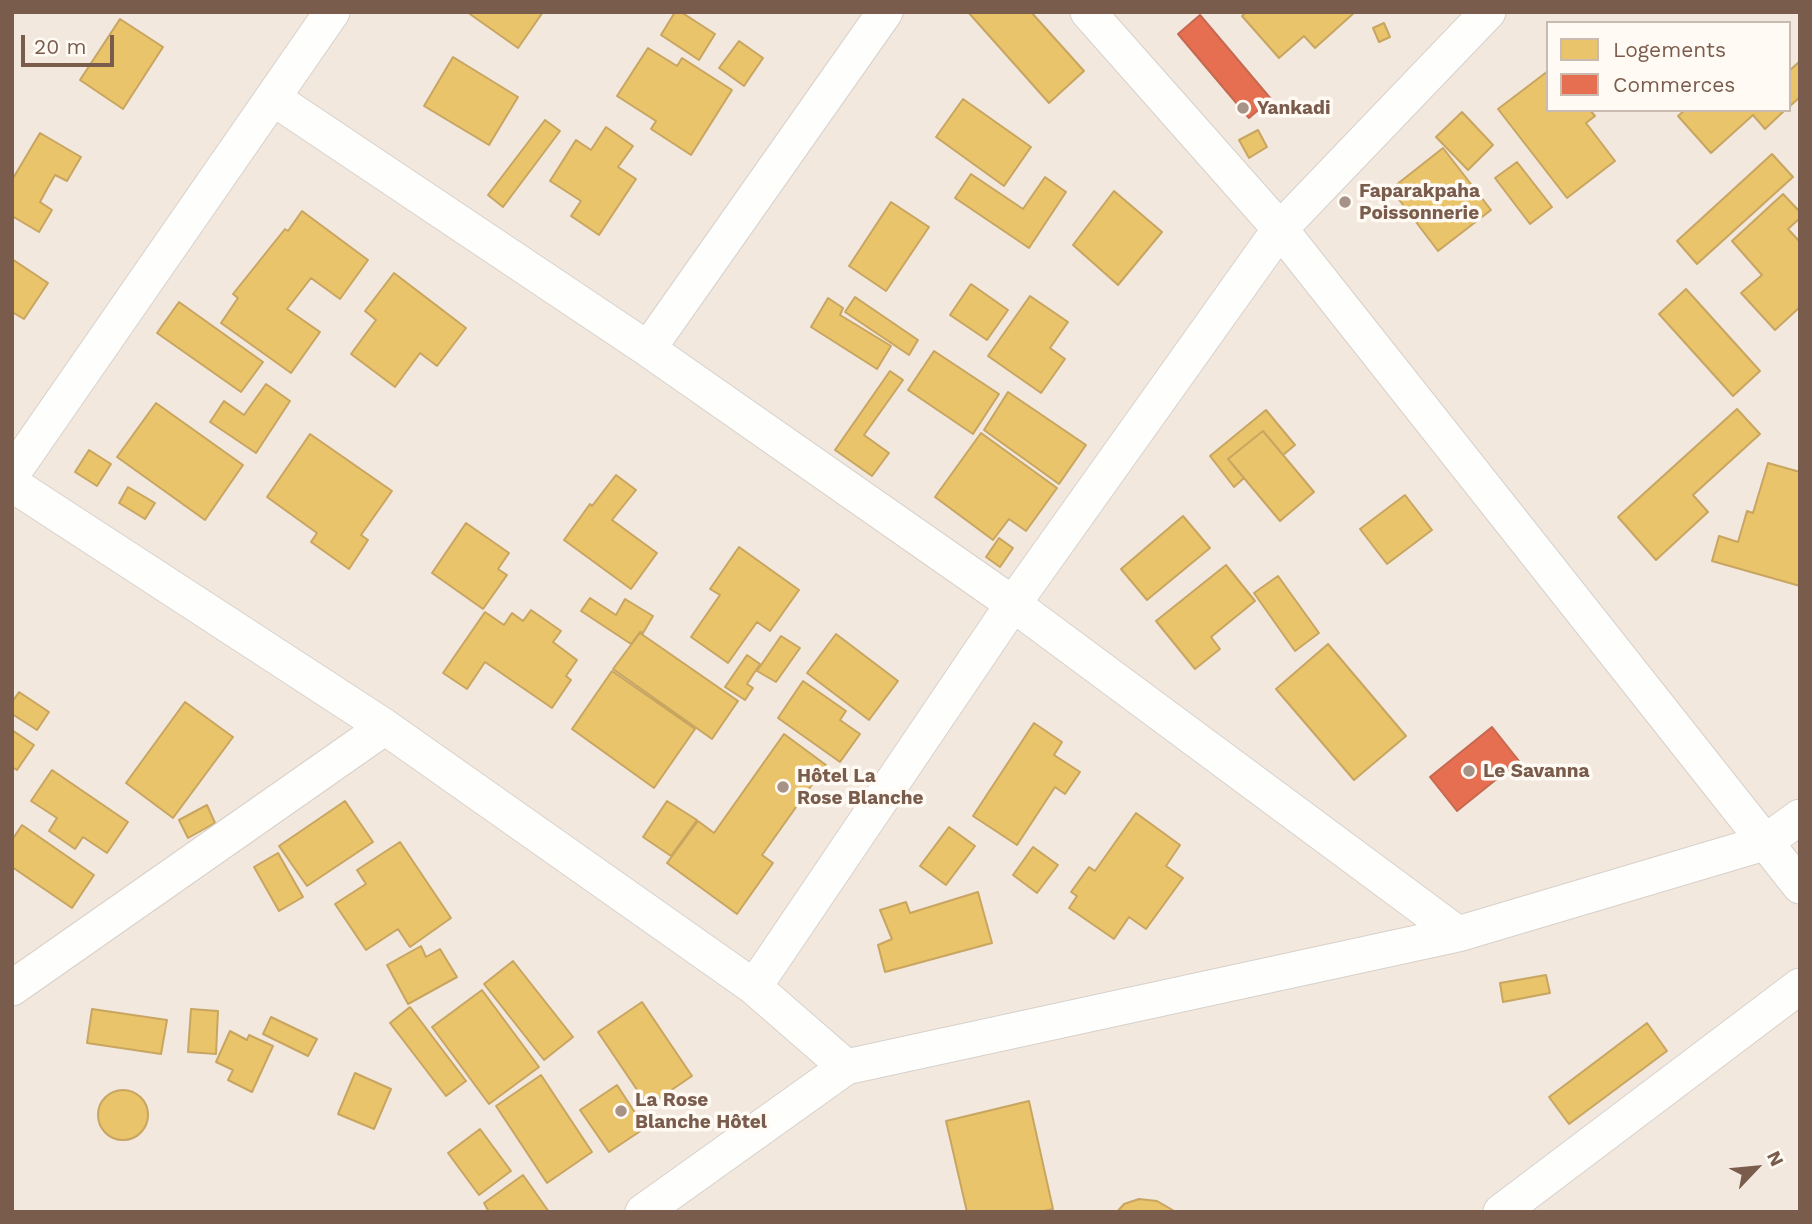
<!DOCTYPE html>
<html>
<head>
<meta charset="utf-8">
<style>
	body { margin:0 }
	#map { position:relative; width:1812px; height:1224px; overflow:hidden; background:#f9f5f0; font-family:"Work Sans",sans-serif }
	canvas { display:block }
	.frame { position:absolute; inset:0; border:14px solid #7a5c4d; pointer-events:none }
	.legend { position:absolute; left:1546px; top:21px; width:245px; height:91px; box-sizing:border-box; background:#fffaf3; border:2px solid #cabbb1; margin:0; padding:9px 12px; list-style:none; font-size:21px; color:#7a5c4d }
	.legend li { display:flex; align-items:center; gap:14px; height:35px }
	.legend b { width:35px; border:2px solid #cabbb1 }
	.north { position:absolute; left:1721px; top:1133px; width:70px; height:70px; -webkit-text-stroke:5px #fffaf3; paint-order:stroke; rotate:64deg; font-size:19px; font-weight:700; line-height:28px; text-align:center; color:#7a5c4d }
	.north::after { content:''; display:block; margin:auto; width:24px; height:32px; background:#7a5c4d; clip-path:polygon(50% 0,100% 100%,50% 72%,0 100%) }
	.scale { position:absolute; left:21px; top:35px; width:93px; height:32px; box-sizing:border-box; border:4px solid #7a5c4d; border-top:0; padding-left:9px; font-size:21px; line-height:24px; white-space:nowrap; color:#7a5c4d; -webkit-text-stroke:5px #fffaf3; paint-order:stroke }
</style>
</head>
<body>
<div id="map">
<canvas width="1812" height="1224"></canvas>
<div class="frame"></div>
<ul class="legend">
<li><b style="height:19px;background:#e9c46a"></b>Logements</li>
<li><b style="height:19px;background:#e76f51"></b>Commerces</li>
</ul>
<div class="north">N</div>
<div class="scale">20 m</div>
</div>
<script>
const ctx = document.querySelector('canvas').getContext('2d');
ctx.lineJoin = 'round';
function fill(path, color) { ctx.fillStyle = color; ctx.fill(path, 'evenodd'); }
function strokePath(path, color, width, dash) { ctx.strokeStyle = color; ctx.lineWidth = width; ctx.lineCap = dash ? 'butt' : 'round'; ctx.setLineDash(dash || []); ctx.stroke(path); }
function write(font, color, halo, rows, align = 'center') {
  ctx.font = font + ' "Work Sans",sans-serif'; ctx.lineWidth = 7; ctx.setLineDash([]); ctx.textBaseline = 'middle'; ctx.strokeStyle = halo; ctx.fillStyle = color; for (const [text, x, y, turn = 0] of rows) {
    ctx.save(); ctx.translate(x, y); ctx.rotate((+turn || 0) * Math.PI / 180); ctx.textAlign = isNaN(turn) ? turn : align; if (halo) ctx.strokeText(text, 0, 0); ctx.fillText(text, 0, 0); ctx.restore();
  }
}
const residential = new Path2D(`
	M12,12H1800V1212H12ZM1548,23H1789V110H1548Z`);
const homes = new Path2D(`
	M467,12H543L518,48Z
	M675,12H681L715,34L699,60L661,35Z
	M968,12H1031L1084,71L1049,103Z
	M1246,12H1355L1315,48L1304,36L1279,58L1242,16Z
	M120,19L163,47L123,109L80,80Z
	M1384,23L1390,37L1379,42L1373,28Z
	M739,41L763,58L744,86L719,68Z
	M648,48L677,66L682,58L732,90L691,155L651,129L656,121L617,96Z
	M453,57L518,97L489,145L424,106Z
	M1799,62L1800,97L1789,107V71Z
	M1548,71V110H1590L1595,116L1586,123L1615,161L1567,198L1498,109Z
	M963,99L1031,147L1004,186L936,137Z
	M1685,110H1785L1765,129L1753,115L1711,153L1678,116Z
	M1462,112L1493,145L1468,170L1436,137Z
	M545,120L560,131L503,207L488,195Z
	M606,127L633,146L618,167L636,179L599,235L571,216L581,201L550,181L576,140L591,150Z
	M1258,130L1267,147L1249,158L1239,140Z
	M40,133L81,157L67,181L55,175L47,189L40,202L52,210L39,232L12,216V180Z
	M1443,148L1491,210L1438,251L1391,189Z
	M1772,154L1793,177L1697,264L1677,241Z
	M1517,162L1552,207L1530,224L1495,178Z
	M971,174L1023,209L1045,177L1066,192L1029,248L955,198Z
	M1114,191L1162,232L1118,285L1073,245Z
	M1783,194L1800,212V218L1788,229L1800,242V307L1775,330L1741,293L1762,275L1732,241Z
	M891,202L929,227L886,291L849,266Z
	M302,211L368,260L340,299L311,278L287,309L320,332L291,373L221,323L238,298L233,294L285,229L288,231Z
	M12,259L48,283L24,319L12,312Z
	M394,273L466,328L437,366L420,353L395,387L351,354L376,320L365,311Z
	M971,284L1008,310L987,340L950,315Z
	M1686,289L1760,371L1733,396L1659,314Z
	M1030,296L1068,322L1050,348L1065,359L1041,393L988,356Z
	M855,297L918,340L909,355L845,312Z
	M828,298L843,308L840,315L891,346L877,369L811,327Z
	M179,302L263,362L241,392L157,333Z
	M934,351L999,394L973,434L908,390Z
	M890,371L903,380L864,435L889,453L872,476L835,450Z
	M266,384L290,401L256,453L210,422L224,401L244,415Z
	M1008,392L1086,445L1059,484L984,430Z
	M156,403L243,465L205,520L117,457Z
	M1737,409L1760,434L1693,495L1708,512L1656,560L1618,517Z
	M1266,410L1295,445L1283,455L1263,431L1228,459L1244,478L1234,487L1210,456Z
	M1263,431L1314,492L1280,521L1228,459Z
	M981,433L1057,488L1026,531L1009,519L993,540L935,497Z
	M310,434L392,491L361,535L368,540L349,569L311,542L317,533L267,497Z
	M89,450L111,464L97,486L75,472Z
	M1768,463L1800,472V586L1712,561L1719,536L1738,542L1747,511L1753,513Z
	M616,475L636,490L612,520L657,553L631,589L564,540L590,504L592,506Z
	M128,487L155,503L145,519L119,503Z
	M1405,495L1432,530L1387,564L1360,529Z
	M1183,516L1210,548L1147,600L1121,569Z
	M466,523L509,553L498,569L507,575L483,609L432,573Z
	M999,538L1013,548L1000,567L986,557Z
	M739,547L799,590L770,631L757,622L728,663L691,637L720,595L710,589Z
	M1226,565L1255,601L1211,637L1220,649L1195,669L1156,621Z
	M1278,576L1319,633L1295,651L1254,593Z
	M590,598L616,615L625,599L653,616L643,633L640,632L631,644L581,611Z
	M531,610L561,631L553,642L577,660L566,676L571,680L552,708L485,662L467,689L443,673L485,612L504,625L512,613L523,621Z
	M640,633L738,701L712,739L613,669Z
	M836,634L898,681L869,720L807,673Z
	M781,636L800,648L776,682L757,671Z
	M1328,644L1406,736L1354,780L1276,689Z
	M747,655L760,664L747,684L753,688L745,700L725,687Z
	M612,671L695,729L654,788L572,729Z
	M803,681L846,711L840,720L860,734L840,762L778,718Z
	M19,692L49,712L37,730L12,714V702Z
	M185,702L233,737L173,818L126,783Z
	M1034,723L1062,742L1054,755L1080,772L1065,794L1055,787L1017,845L973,816Z
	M12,730L34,745L17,770L12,767Z
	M784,734L826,765L762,855L773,863L737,914L667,863L698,821L714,833Z
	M52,770L128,822L107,853L83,837L75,849L49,831L57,818L31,801Z
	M345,801L373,842L307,886L279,846Z
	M667,801L697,820L671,856L643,837Z
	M207,805L215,823L188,838L179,820Z
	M1136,813L1180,845L1166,866L1183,878L1146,929L1129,917L1114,939L1069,908L1077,896L1071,892L1089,867L1095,871Z
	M22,825L94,875L72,908L12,867V840Z
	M949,827L975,846L946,885L920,866Z
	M400,842L451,918L410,947L398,929L366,950L335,904L366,884L357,870Z
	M1033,847L1058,865L1037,893L1013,875Z
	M278,853L303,897L279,911L254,867Z
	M978,892L992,943L885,972L878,945L892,939L880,910L906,902L910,913Z
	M421,946L426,957L440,949L457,977L408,1004L387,965Z
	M513,961L573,1037L544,1060L484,984Z
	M1546,975L1550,993L1503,1002L1500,983Z
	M482,990L539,1067L489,1104L432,1027Z
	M642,1002L692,1076L648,1106L598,1032Z
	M410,1007L466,1081L446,1096L390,1023Z
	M92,1009L167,1020L161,1054L87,1043Z
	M191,1009L218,1011L216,1054L188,1052Z
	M271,1017L317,1039L308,1056L263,1034Z
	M1647,1023L1667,1051L1569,1124L1549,1097Z
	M230,1031L247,1040L249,1035L273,1046L252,1092L228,1080L233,1070L216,1062Z
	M355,1073L391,1089L374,1129L338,1114Z
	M541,1075L592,1152L547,1183L496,1106Z
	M617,1085L645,1128L609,1152L580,1110Z
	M98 1115a25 25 0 1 1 50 0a25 25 0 1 1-50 0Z
	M1029,1101L1053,1209L1039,1212H967L946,1121Z
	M480,1129L511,1171L479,1195L448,1153Z
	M523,1175L549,1212H489L484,1203Z
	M1139,1199L1157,1201L1176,1212H1117L1124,1204Z`);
const shops = new Path2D(`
	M1200,15L1271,99L1249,118L1178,34Z
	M1492,727L1519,761L1457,811L1430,777Z`);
const minor = new Path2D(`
	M1088,12L1280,229L1800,886
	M273,98L648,349L1013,604L1458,934
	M648,349L885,12
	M12,474L332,12
	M12,484L385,727L754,987L846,1067
	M754,987L1013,604L1280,229L1488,12
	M12,988L385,727
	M643,1212L846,1067L1458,934L1764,843L1800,817
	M1501,1212L1800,986`);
const markers = [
	[1243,108,7,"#a69286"],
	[1345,202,7,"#a69286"],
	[1469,771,7,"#a69286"],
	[783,787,7,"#a69286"],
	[621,1111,7,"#a69286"]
];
const poiNames = [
	["Yankadi",1257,108],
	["Faparakpaha",1359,191],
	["Poissonnerie",1359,213],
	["Le Savanna",1483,771],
	["Hôtel La",797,776],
	["Rose Blanche",797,798],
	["La Rose",635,1100],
	["Blanche Hôtel",635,1122]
];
fill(residential, '#f2e8de');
fill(homes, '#e9c46a');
strokePath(homes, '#c8a561', 2);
fill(shops, '#e76f51');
strokePath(shops, '#c66950', 2);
strokePath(minor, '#d7d1cb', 37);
strokePath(minor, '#fefefd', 35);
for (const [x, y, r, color] of markers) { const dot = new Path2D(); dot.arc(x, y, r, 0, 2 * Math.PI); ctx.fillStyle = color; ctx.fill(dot); strokePath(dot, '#fffaf3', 2.5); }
write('bold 19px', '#7a5c4d', '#fffaf3', poiNames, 'left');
</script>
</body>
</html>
